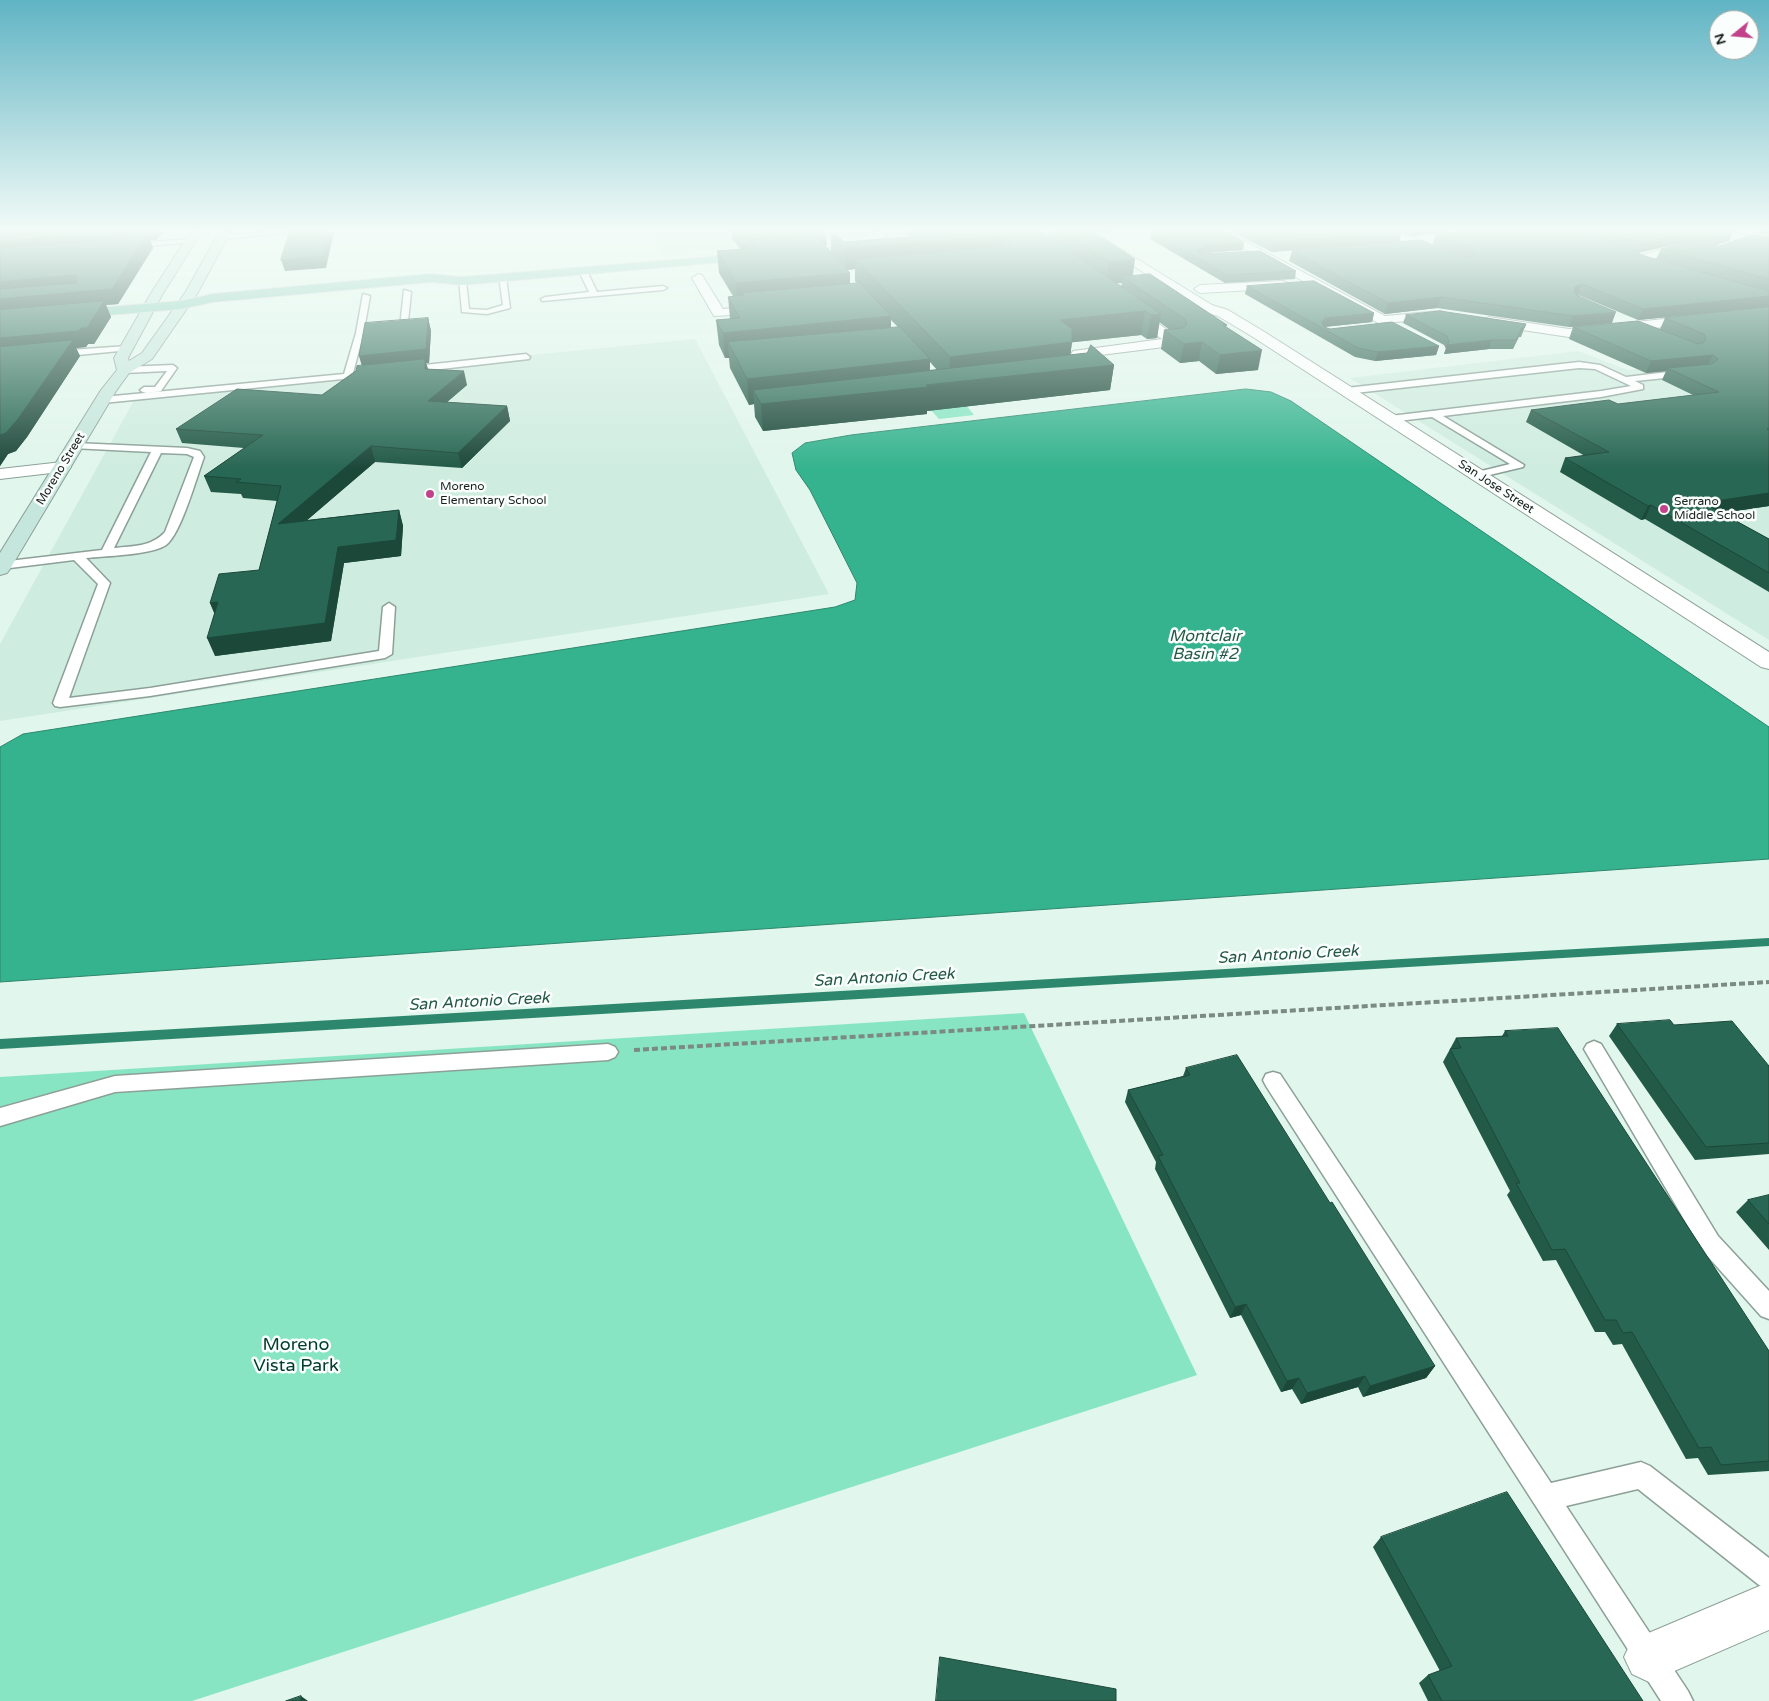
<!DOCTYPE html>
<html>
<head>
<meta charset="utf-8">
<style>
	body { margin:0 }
	#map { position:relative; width:1769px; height:1701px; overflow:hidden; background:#e1f6ed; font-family:"Varela Round",sans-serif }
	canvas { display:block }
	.north { position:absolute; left:1709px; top:10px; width:50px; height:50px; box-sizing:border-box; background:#fafffd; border:1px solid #a0a6a3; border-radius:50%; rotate:253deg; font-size:14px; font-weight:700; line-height:20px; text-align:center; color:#19201d }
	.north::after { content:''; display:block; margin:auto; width:18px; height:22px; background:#c3428c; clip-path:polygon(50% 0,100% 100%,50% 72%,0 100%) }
</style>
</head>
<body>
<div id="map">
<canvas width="1769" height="1701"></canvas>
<div class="north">N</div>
</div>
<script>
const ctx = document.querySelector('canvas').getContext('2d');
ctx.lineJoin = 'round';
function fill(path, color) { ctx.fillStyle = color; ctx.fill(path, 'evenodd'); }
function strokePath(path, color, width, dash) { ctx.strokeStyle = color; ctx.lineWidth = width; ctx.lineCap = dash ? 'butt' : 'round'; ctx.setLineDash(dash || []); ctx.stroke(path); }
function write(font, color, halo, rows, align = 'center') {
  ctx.font = font + ' "Varela Round",sans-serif'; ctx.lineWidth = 5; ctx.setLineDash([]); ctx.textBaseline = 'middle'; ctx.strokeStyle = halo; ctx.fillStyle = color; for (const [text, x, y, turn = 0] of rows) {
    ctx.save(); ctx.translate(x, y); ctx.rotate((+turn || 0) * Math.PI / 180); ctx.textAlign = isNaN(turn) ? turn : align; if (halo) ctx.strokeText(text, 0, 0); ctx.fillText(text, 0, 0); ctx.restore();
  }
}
const built = new Path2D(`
	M649,231H944L662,254Z
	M695,339L829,594L0,721V644L138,393Z
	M1578,351L1628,370L1769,355V640L1350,378Z`);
const green = new Path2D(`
	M965,404L974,415L939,419L929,408Z
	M1024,1013L1197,1375L192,1701H0V1077Z`);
const water = new Path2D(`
	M1246,389L1271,392L1291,401L1769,727V859L0,982V747L23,734L835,607L855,600L857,583L810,490L796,470L792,453L805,443L851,435Z`);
const stream = new Path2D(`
	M1769,938V946L0,1049V1039Z`);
const path = new Path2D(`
	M634,1050L1769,982`);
const lane = new Path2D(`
	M273,231H308L222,239L219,237L222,235Z
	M874,231H881L893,244V246H889Z
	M192,239L195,241L194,242L135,247L132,245L135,243Z
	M580,269H586L597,292L663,286L667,288L663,290L542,301L541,299L545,297L589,292L579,271Z
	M499,276L506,278L510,308L487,314L462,312L459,279L466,281L469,309L487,310L503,305Z
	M404,290L411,292L407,331L363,335L353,373L373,372V376L103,403L98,400L103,397L344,374L356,333L363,294L370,296L364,330L400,327Z
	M127,346L131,348L130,350L57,357L53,354L57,351Z
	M526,354L530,357L529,359L406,373L402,370L406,367Z
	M1579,362L1600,365L1626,377L1685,370L1689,373L1685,376L1635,381L1643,385V389L1601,397L1443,416L1524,465L1523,467L1477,478L1472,475L1473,473L1510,464L1432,417L1390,422L1385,419L1390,416L1601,391L1631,386L1595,369L1579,368L1346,394L1341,391L1346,388Z
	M173,365L177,368L161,391C155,392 144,395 140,390L144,387H155L167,371L124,373L120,370L124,367Z
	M75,443L187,448L200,451L204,457C197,476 181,534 166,545C152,555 104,556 86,558L110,583L69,698L150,688L379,651L383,607L389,603L395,607L392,654L385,658L150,696L60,707L55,706L53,703L98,584L74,560L2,569L0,568V562L102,550L151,452L72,448V444ZM161,453L187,454L194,457L165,532C151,547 133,546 114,548Z
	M1594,1041L1601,1044L1718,1236L1769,1291V1319L1761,1316L1702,1250L1584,1049L1587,1044Z
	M608,1044L615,1047L618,1052L615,1057L608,1060L115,1092L0,1126V1108L115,1076Z
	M1273,1072L1280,1074L1551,1483L1641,1462L1650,1466L1769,1558V1589L1759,1585L1638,1489L1566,1506L1688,1691L1693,1701H1661L1266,1086L1263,1080L1266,1074Z`);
const street = new Path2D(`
	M1382,231H1397L1448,254L1450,256L1444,259L1440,258Z
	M1704,231H1726L1769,241V247L1709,234Z
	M1228,232L1385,316L1441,311L1448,315L1441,319L1378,323L1224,237L1222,235L1224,233Z
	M1103,238L1212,305L1228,310L1263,331L1769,652V669L1761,667L1253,337L1218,316L1202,311L1099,243L1097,241L1099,239Z
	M1678,246L1695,247L1701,250L1695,253L1678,252L1636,263L1630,259L1632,257Z
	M698,274L702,275L723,309L766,305L773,309L766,313L714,316L692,278Z
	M1284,281L1290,285L1288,288L1200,293L1194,289L1200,285Z
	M1129,305L1134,306L1180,339L1182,342L1180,345L1085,357L1086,373L1084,376L1062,379L1057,378L1055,375L1057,372L1071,369V354L1073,351L1162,339L1124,312L1122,309L1124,306Z
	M1769,308V316L1569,337L1489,325L1482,321L1489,317L1569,329Z
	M62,462L68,463L71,467L68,471L0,479V469Z
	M1769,1582V1630L1649,1682L1632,1674L1624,1657L1632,1640Z`);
const secondary = new Path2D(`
	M191,231H202L162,295L128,358L129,361L142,353L185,293L220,231H231L197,294L152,359L129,373L116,391L10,569L7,573L0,575V553L101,390L117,370L114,358L150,295Z`);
const primary = new Path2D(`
	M1071,231H1111L1106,234L1058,239L1052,236L1054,234Z
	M868,244L874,247L872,249L462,285L431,282L213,302L181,309L0,324V316L181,301L213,294L431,274L462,277Z`);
const highway = new Path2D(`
	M1757,231H1769V236L1758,233Z`);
const wall = new Path2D(`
	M0,231H163L157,240H150L153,248L118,304L106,305L111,317L94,344H88L86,347L76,348L80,356L27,437L16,451L8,454L0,466Z
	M732,231H820L826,238L827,245L824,246L831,253V234L844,242L911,237L904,231H1041L1048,236L1049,231H1092L1133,276L1227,325L1226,327L1258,370L1216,374L1199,361L1180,363L1161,349L1164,330H1170L1159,322L1157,338L1147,339L1141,335L1072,342L1070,355L1114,365L1110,390L927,411V414L763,431L755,417L754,404L749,405L730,368L729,358H725L719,345L716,320L730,319L728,297L733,296L719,273L717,251L740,249L732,238ZM855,269V281L857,283L850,284L847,270ZM1116,283H1122L1121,286ZM891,320L898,327L891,328ZM930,362L937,370H930Z
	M1232,231H1453L1413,236L1401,233L1272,252L1232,232Z
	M1468,231H1733L1729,241L1715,245L1719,246L1769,237V307L1638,320L1578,295L1612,323L1569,327L1437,308L1385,314L1289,261L1292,251L1468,259L1433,244L1436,234ZM1608,243L1637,253L1678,244H1680L1661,249L1656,259L1722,278L1648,257Z
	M1151,232L1243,250L1204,253L1202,254L1296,271L1295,279L1225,283L1150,239Z
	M1247,286L1374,313L1372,322L1324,327L1330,329L1439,346L1436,355L1375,361L1355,357L1245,294Z
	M1769,307V506L1722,513L1769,539V592L1645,519L1641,520L1560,472L1565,458L1585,456L1526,422L1531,410L1618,404L1693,395L1662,380L1666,371L1646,373L1569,339L1573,327L1660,329L1665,318Z
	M1406,315L1526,324L1521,337H1519L1513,349H1489L1444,354L1446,349L1444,345L1403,323Z
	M428,318L431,331L429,363H426L428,369L467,385L447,402L507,406L510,421L462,468L375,462L307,520L399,510L403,526L401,556L344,563L331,641L215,656V614L210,603L259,570L277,501L243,498L241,494L211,492L204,476L244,448L182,443L176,429L322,395Z
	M1617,1024L1674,1025L1769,1066V1154L1695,1160L1609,1036Z
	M1505,1031L1769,1351V1471L1708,1475L1698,1458L1686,1459L1622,1344L1613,1345L1605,1332H1595L1556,1260L1543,1261L1507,1195L1510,1191L1443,1062L1456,1038L1502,1036Z
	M1186,1068L1435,1366L1426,1378L1363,1397L1358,1387L1301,1404L1292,1389L1281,1392L1241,1315L1230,1318L1155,1169L1156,1162L1125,1102L1128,1090L1183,1076Z
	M1769,1195V1250L1736,1212L1748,1200Z
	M1381,1537L1643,1701H1428L1419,1683L1428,1675L1440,1671L1373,1547Z`);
const shadedWall = new Path2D(`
	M0,231H126L131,242L0,255Z
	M138,231H163L157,240H150L153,248L118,304L106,305L111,317L94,344H88L86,347L76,348L80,356L27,437L16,451L8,454L0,466V299L112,289L142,241Z
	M328,231H334V232L326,268L285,271L281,260Z
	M1415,231H1453L1413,236Z
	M1733,231L1729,241L1713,246L1717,236Z
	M1402,232L1399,242L1272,252L1274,242Z
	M928,233V241L916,242V234Z
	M1682,234L1678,244L1637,253L1641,243Z
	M1002,236L1001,257L855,259V269L846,270L845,248Z
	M826,238L827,245L755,251V248L752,244Z
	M1244,242L1243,250L1204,253L1197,258V251L1205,245Z
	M743,244H749L750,252H743Z
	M1135,259L1132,282L1122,277V283L1106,284L1109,262Z
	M850,273V295H744L743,293L744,305L738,306L736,283Z
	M74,275L80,290L0,298V282Z
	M1582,284L1578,295L1571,297L1575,287Z
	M1769,296V307L1638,320L1643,309Z
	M1441,297L1437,308L1385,314L1388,303Z
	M1145,311L1141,335L1057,344L1060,320Z
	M1616,312L1612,323L1569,327L1573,316Z
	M1374,313L1372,322L1323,327L1322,322L1325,318Z
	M1161,314L1157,338L1147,339L1151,315Z
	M891,316V340L728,342L729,358H725L723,333Z
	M428,318L431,331L429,363H426L429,372L425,369L363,370L359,356Z
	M1492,340L1489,349L1444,354L1447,345Z
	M1072,342L1069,367L949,382L950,357Z
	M1202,342L1199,361L1180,363L1184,344Z
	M1439,346L1436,355L1375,361L1378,352Z
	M1262,350L1258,370L1216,374L1220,355Z
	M1713,355L1707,366L1667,368L1666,371L1646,373L1651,361Z
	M930,359L929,385L753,390L754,404L749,405L747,379Z
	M1114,365L1110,390L927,411V414L763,431L761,404Z
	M464,371L467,385L432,415L428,401Z
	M507,406L510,421L462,468L458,453Z
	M371,446L375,462L284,540L278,524Z
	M1769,493V506L1696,517L1703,503Z
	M1651,505L1645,519L1641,520L1648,506Z
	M399,510L403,526L401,556L344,563L331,641L215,656L207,638L338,547Z
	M218,602L217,620L210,603Z
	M1246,1304L1241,1315L1230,1318L1235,1307Z
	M1435,1366L1426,1378L1363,1397L1370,1386Z
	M1365,1376L1358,1387L1301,1404L1307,1393Z
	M1299,1378L1292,1389L1281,1392L1287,1381Z
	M301,1696L308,1701H301Z`);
const building = new Path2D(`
	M61,231H115L110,233L0,241V236Z
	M290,231H328L323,256L281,260Z
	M732,231H820L826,238H818L815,235L749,240V244H743Z
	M913,231H928V233L916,234Z
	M929,231H1041L1161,314L1151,315L1145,311L1060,320L1072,329V342L950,357L855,259L1007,246L1010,243L1008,238L1002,236L845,248L831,234H835L844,242L934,235Z
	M1062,231H1092L1135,259L1109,262Z
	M1156,231H1225L1244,242L1205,245L1197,251L1200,254L1260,251L1296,271L1227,275L1151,232Z
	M1252,231H1401L1402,232L1274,242Z
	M1468,231H1577L1648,257L1769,291V296L1643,309L1582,284L1575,287L1574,291L1576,295L1616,312L1573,316L1441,297L1388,303L1292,251L1421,240L1468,259L1475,255L1472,249L1436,234Z
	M1607,231H1733L1717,236L1682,234L1641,243Z
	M147,234L112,289L0,299V289L77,283L78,277L74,275L0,282V248L110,240L130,235Z
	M815,235L850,273L736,283L717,251L755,248L749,240Z
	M1752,235L1769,237V279L1661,249L1682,244L1719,246Z
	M1150,274L1227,325H1223L1262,350L1220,355L1202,342L1184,344L1164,330L1183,328L1187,324L1185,319L1122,277Z
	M1314,281L1374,313L1325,318L1322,322L1324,327L1330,329L1392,322L1439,346L1378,352L1358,348L1247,286Z
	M860,283L891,316L723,333L716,320L740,318L728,297L744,295L743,293Z
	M104,301L87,328H81L79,331L0,338V310Z
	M1769,307V428L1767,429L1769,430V493L1703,503L1769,539V573L1651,505L1648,506L1565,458L1609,452L1531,410L1609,400L1618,404L1719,392L1667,368L1712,364L1718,359L1713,355L1651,361L1573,327L1638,321L1698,344L1703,343L1706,339L1704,334L1665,318Z
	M1440,311L1526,324L1524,328H1522L1516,340H1492L1447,345L1449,342L1447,336L1406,315Z
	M428,318L426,349L359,356L365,323Z
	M900,327L930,359L747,379L728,342Z
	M73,340L18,419L6,433L0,435V347Z
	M1091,345L1114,365L926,385L928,387L761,404L753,390L1087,353Z
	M425,359V369L464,371L428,401L507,406L458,453L371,446L278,524L399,510L396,540L338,547L325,623L207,638L218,602L210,603L219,574L259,570L281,486L236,482L241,479L204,476L263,435L176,429L237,389L322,395L356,371L357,366Z
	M1670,1020L1674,1025L1732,1021L1769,1066V1143L1706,1147L1617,1024Z
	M1558,1028L1769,1351V1461L1721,1465L1711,1447L1699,1448L1632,1332L1623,1333L1616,1320H1605L1565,1249L1552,1250L1516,1183H1520L1450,1049L1461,1048L1456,1038L1508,1036L1505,1031Z
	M1237,1055L1330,1203L1332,1202L1435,1366L1370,1386L1365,1376L1307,1393L1299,1378L1287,1381L1246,1304L1235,1307L1158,1156L1163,1155L1128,1090L1190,1075L1186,1068Z
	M1769,1195V1224L1748,1200Z
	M1507,1492L1643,1701H1442L1428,1675L1452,1666L1381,1537Z
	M940,1657L1116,1689V1701H936Z
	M301,1696V1701H286Z`);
const markers = [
	[430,494,5,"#c3428c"],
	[1664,509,5,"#c3428c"]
];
const farStreetnames = [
	["Moreno Street",61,469,-59],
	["San Jose Street",1496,487,33]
];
const farPoinames = [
	["Moreno",440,487],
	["Elementary School",440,501],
	["Serrano",1674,502],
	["Middle School",1674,516]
];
const waterNames = [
	["Montclair",1205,637],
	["Basin #2",1205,655],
	["San Antonio Creek",1288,955,-3],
	["San Antonio Creek",884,978,-3],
	["San Antonio Creek",479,1002,-3]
];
const nearParknames = [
	["Moreno",296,1345],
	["Vista Park",296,1366]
];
fill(built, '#cfece0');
fill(green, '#88e5c3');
fill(water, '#35b38e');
strokePath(water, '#2d876c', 1);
fill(stream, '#2d876c');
strokePath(lane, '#8ca098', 3);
strokePath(street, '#8ca098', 2);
strokePath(secondary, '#8ca098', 2);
strokePath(primary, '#d6d7d6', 2);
strokePath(highway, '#d6d7d6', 2);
strokePath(path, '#7c8a84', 4, [6, 3]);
fill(lane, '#fff');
fill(street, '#fff');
fill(secondary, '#c5e6dc');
fill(primary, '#8bceb9');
fill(highway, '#3ead8b');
fill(wall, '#225947');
fill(shadedWall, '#1c483a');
fill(building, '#286753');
strokePath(building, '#1c483a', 1);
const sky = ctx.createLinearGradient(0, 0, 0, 469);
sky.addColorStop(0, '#60b4c4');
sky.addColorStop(0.49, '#f2fbf7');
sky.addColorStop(1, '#f2fbf700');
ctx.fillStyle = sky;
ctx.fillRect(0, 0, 1769, 469);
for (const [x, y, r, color] of markers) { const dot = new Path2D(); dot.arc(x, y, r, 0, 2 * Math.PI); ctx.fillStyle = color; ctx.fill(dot); strokePath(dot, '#fafffd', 2); }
write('12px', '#19201d', '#fafffd', farStreetnames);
write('12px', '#19201d', '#fafffd', farPoinames, 'left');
write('italic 16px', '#265847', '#fafffd', waterNames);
write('18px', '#033b2c', '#fafffd', nearParknames);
</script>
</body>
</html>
